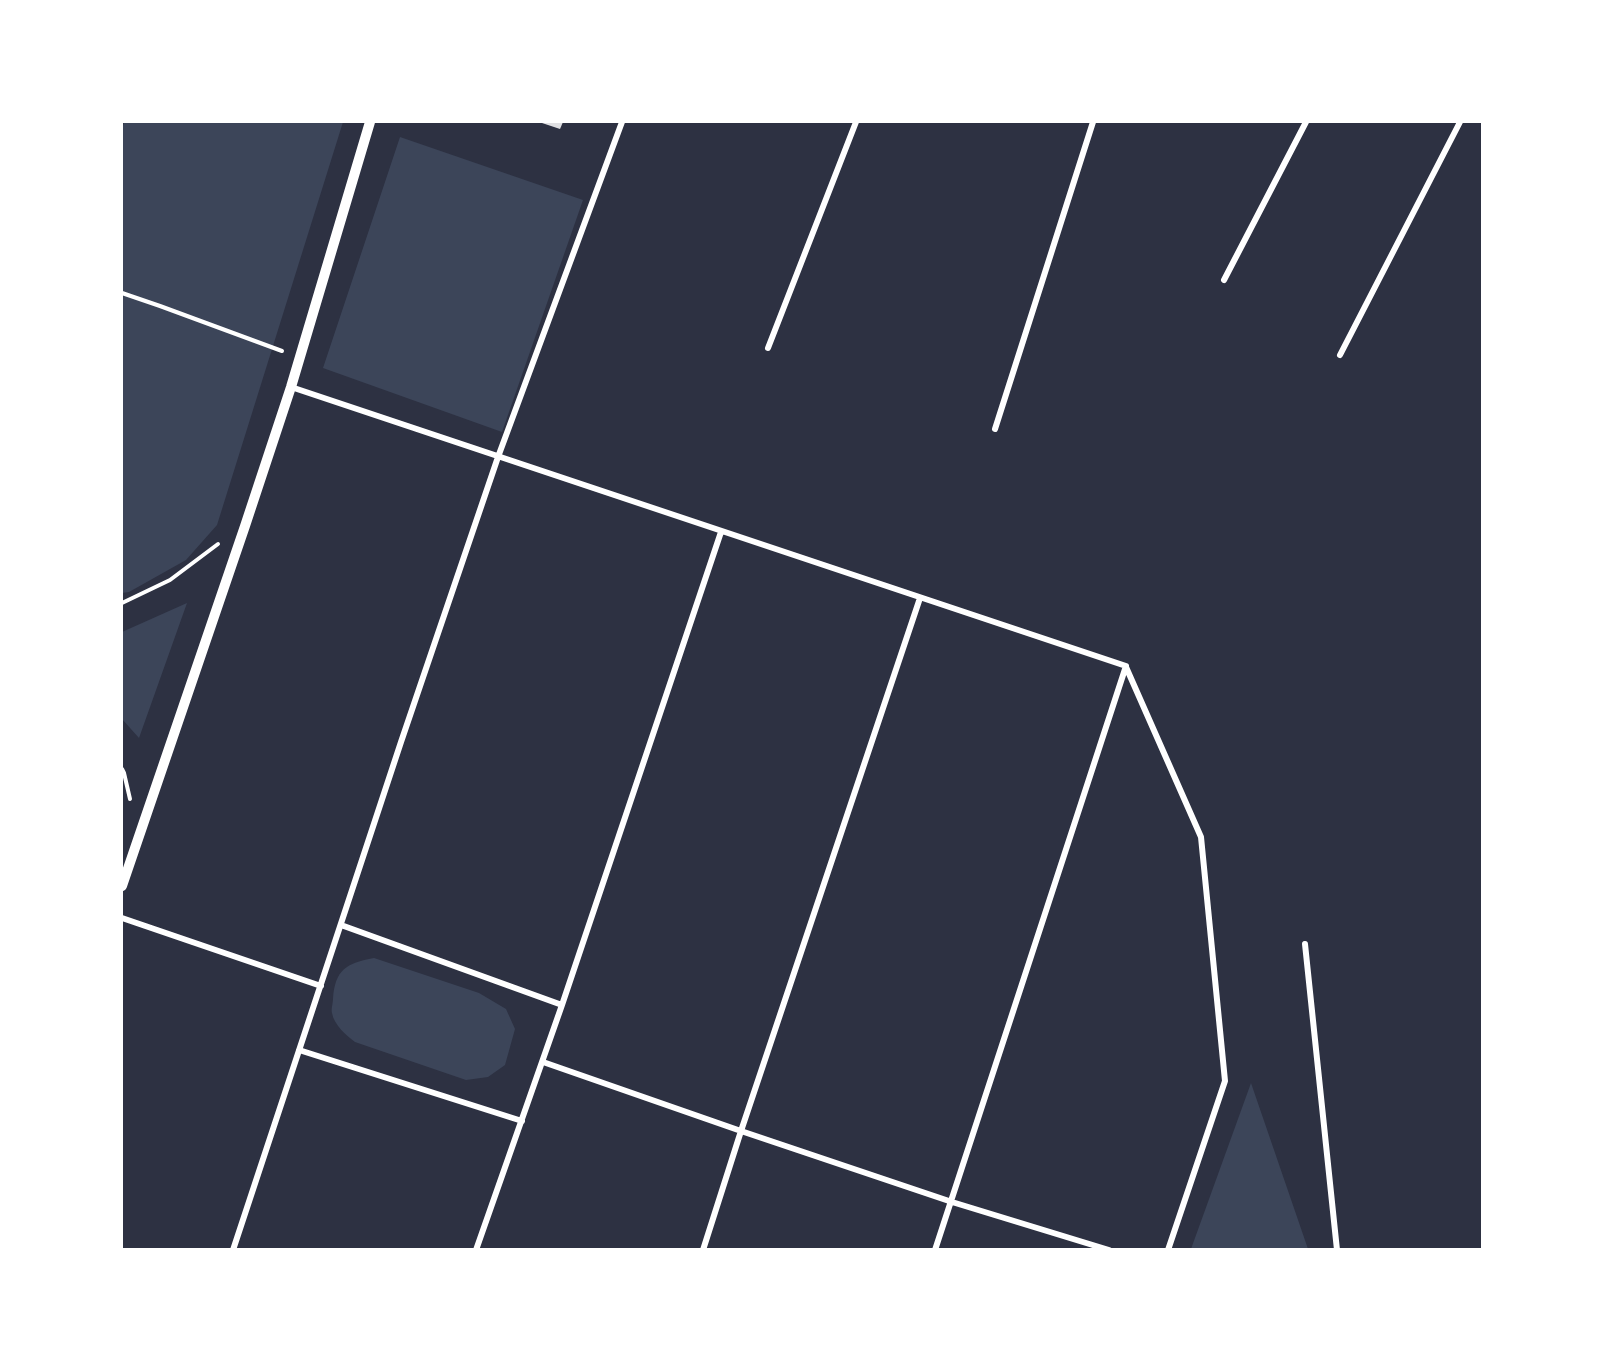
<!DOCTYPE html>
<html>
<head>
<meta charset="utf-8">
<style>
	body { margin:0 }
	#map { position:relative; width:1604px; height:1371px; overflow:hidden; background:#2d3142; font-family:"Space Grotesk",sans-serif }
	canvas { display:block }
	.frame { position:absolute; inset:0; border:123px solid #fff; pointer-events:none }
</style>
</head>
<body>
<div id="map">
<canvas width="1604" height="1371"></canvas>
<div class="frame"></div>
</div>
<script>
const ctx = document.querySelector('canvas').getContext('2d');
ctx.lineJoin = 'round';
function fill(path, color) { ctx.fillStyle = color; ctx.fill(path, 'evenodd'); }
function strokePath(path, color, width, dash) { ctx.strokeStyle = color; ctx.lineWidth = width; ctx.lineCap = dash ? 'butt' : 'round'; ctx.setLineDash(dash || []); ctx.stroke(path); }
const green = new Path2D(`
	M124,122H343L217,525L186,560L129,592L122,593V130Z
	M400,137L583,200L502,432L323,368Z
	M187,603L139,738L122,719V632Z
	M374,958L479,993L506,1009L515,1029L505,1065L488,1077L466,1080L355,1042C346,1035 334,1025 332,1013C331,1009 333,1003 333,999C335,970 346,963 374,958Z
	M1251,1083L1308,1249H1191Z`);
const building = new Path2D(`
	M539,122H563L560,129Z`);
const path = new Path2D(`
	M122,293L160,306L282,351
	M122,603L170,580L218,544
	M122,769L124,773L130,799`);
const minor = new Path2D(`
	M1224,280L1306,122
	M768,348L856,122
	M1340,355L1460,122
	M291,387L1126,666
	M995,429L1093,122
	M1126,667L1201,837L1225,1081L1168,1250
	M122,918L321,986
	M341,925L562,1005
	M1305,944L1337,1250
	M299,1050L522,1121
	M543,1062L741,1131L952,1202L1109,1250
	M233,1250L401,742L498,457L622,122
	M476,1250L562,1005L721,532
	M703,1250L741,1131L920,598
	M935,1250L1126,666`);
const tertiary = new Path2D(`
	M122,886L245,526L291,387L370,122`);
fill(green, '#3c4559');
fill(building, '#e0e0e3');
strokePath(path, '#fff', 4);
strokePath(minor, '#fff', 6);
strokePath(tertiary, '#fff', 10);
</script>
</body>
</html>
